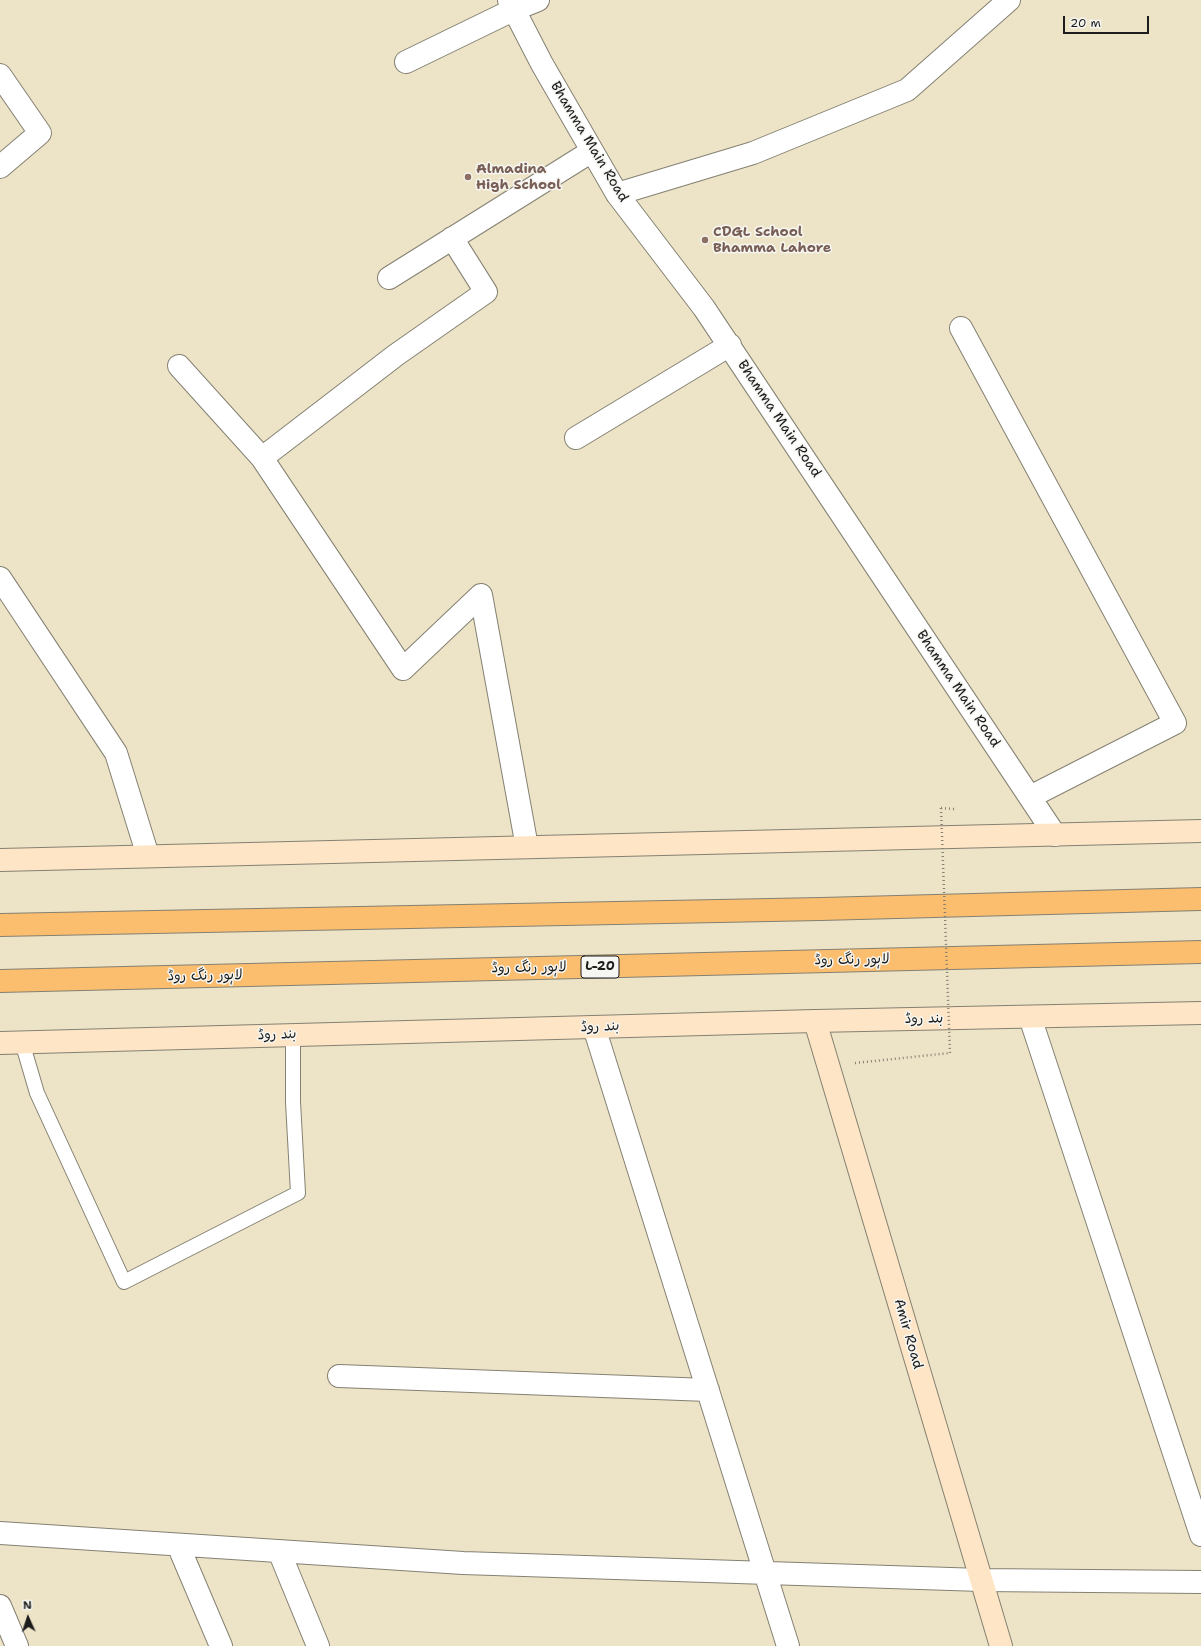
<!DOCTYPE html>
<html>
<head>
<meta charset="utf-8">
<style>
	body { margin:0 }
	#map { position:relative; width:1201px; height:1646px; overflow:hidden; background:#ede4c8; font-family:"Shantell Sans",sans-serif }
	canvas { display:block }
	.north { position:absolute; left:8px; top:1598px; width:40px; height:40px; -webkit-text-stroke:3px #f6f6f2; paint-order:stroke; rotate:357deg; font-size:11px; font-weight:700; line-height:16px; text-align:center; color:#1c1c1c }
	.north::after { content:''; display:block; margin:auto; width:14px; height:18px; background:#1c1c1c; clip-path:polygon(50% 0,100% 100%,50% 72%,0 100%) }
	.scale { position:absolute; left:1063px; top:16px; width:86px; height:18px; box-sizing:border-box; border:2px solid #1c1c1c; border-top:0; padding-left:5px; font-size:12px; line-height:14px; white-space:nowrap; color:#1c1c1c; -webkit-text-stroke:3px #f6f6f2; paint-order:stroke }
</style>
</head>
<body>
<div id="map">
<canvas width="1201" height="1646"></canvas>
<div class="north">N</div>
<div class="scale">20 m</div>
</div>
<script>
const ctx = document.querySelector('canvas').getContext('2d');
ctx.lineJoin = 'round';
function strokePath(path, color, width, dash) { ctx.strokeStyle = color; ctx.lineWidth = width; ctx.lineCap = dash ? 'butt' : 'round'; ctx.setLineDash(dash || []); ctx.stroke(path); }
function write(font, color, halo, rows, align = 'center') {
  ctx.font = font + ' "Shantell Sans","Playpen Sans Arabic",sans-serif'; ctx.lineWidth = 3; ctx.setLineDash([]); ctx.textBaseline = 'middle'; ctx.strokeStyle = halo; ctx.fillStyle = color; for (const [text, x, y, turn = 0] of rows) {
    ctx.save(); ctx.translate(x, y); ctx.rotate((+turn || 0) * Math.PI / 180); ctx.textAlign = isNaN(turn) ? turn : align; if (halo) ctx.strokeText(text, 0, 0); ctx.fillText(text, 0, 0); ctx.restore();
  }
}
const path = new Path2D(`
	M941,808L954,809
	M855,1063L950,1053`);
const service = new Path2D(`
	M22,1042L37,1093L124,1282L298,1193L293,1102V1035`);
const minor = new Path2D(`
	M509,0L542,64L617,194L704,308L1055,835
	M406,62L513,10L538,0
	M0,75L40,133L0,167
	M617,194L753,153L907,90L1009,0
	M389,278L592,151
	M961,328L1175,723L1030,797
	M179,366L262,458L403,669L481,595L527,847
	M576,438L730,345
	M262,458L396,355L486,292L452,238
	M0,578L116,753L148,856
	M1030,1017L1201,1535
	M594,1027L788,1646
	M339,1376L708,1390
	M0,1533L463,1563L981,1580L1201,1582
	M178,1545L221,1646
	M279,1551L318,1646
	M0,1606L17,1646`);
const secondary = new Path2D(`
	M0,860L1201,831
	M815,1021L1001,1646
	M0,1043L815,1021L1201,1013`);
const motorway = new Path2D(`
	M0,925L821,909L1201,899
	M0,981L1201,952`);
const pathBridge = new Path2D(`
	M941,808L950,1053`);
const markers = [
	[468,177,4,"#8d6e63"],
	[705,240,4,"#8d6e63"]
];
const shields = [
	[600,967,38]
];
const shieldNames = [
	["L-20",600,967]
];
const streetNames = [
	["Bhamma Main Road",589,142,59],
	["Bhamma Main Road",779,419,56],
	["Bhamma Main Road",958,689,56],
	["لاہور رنگ روڈ",852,960,-1],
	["لاہور رنگ روڈ",529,968,-1],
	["لاہور رنگ روڈ",205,976,-1],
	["بند روڈ",924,1019,-1],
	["بند روڈ",600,1027,-2],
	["بند روڈ",277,1035,-2],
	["Amir Road",908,1334,74]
];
const educationNames = [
	["Almadina",476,169],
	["High School",476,185],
	["CDGL School",713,232],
	["Bhamma Lahore",713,248]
];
strokePath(service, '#848072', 16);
strokePath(minor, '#848072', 24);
strokePath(secondary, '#848072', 24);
strokePath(motorway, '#848072', 24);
strokePath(path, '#848072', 2.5, [1, 3]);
strokePath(service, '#fff', 14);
strokePath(minor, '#fff', 22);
strokePath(secondary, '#fde5c5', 22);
strokePath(motorway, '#fbbd6e', 22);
strokePath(pathBridge, '#848072', 2.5, [1, 3]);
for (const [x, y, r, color] of markers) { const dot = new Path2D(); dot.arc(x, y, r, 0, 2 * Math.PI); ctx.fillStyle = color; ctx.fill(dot); strokePath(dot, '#f6f6f2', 1.5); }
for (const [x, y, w] of shields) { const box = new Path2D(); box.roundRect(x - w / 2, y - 11, w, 22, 3); ctx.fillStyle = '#f6f6f2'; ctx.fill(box); strokePath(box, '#1c1c1c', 1); }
write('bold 13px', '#1c1c1c', null, shieldNames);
write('14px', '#1c1c1c', '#f6f6f2', streetNames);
write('bold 14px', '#785e54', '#f6f6f2', educationNames, 'left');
</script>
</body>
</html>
